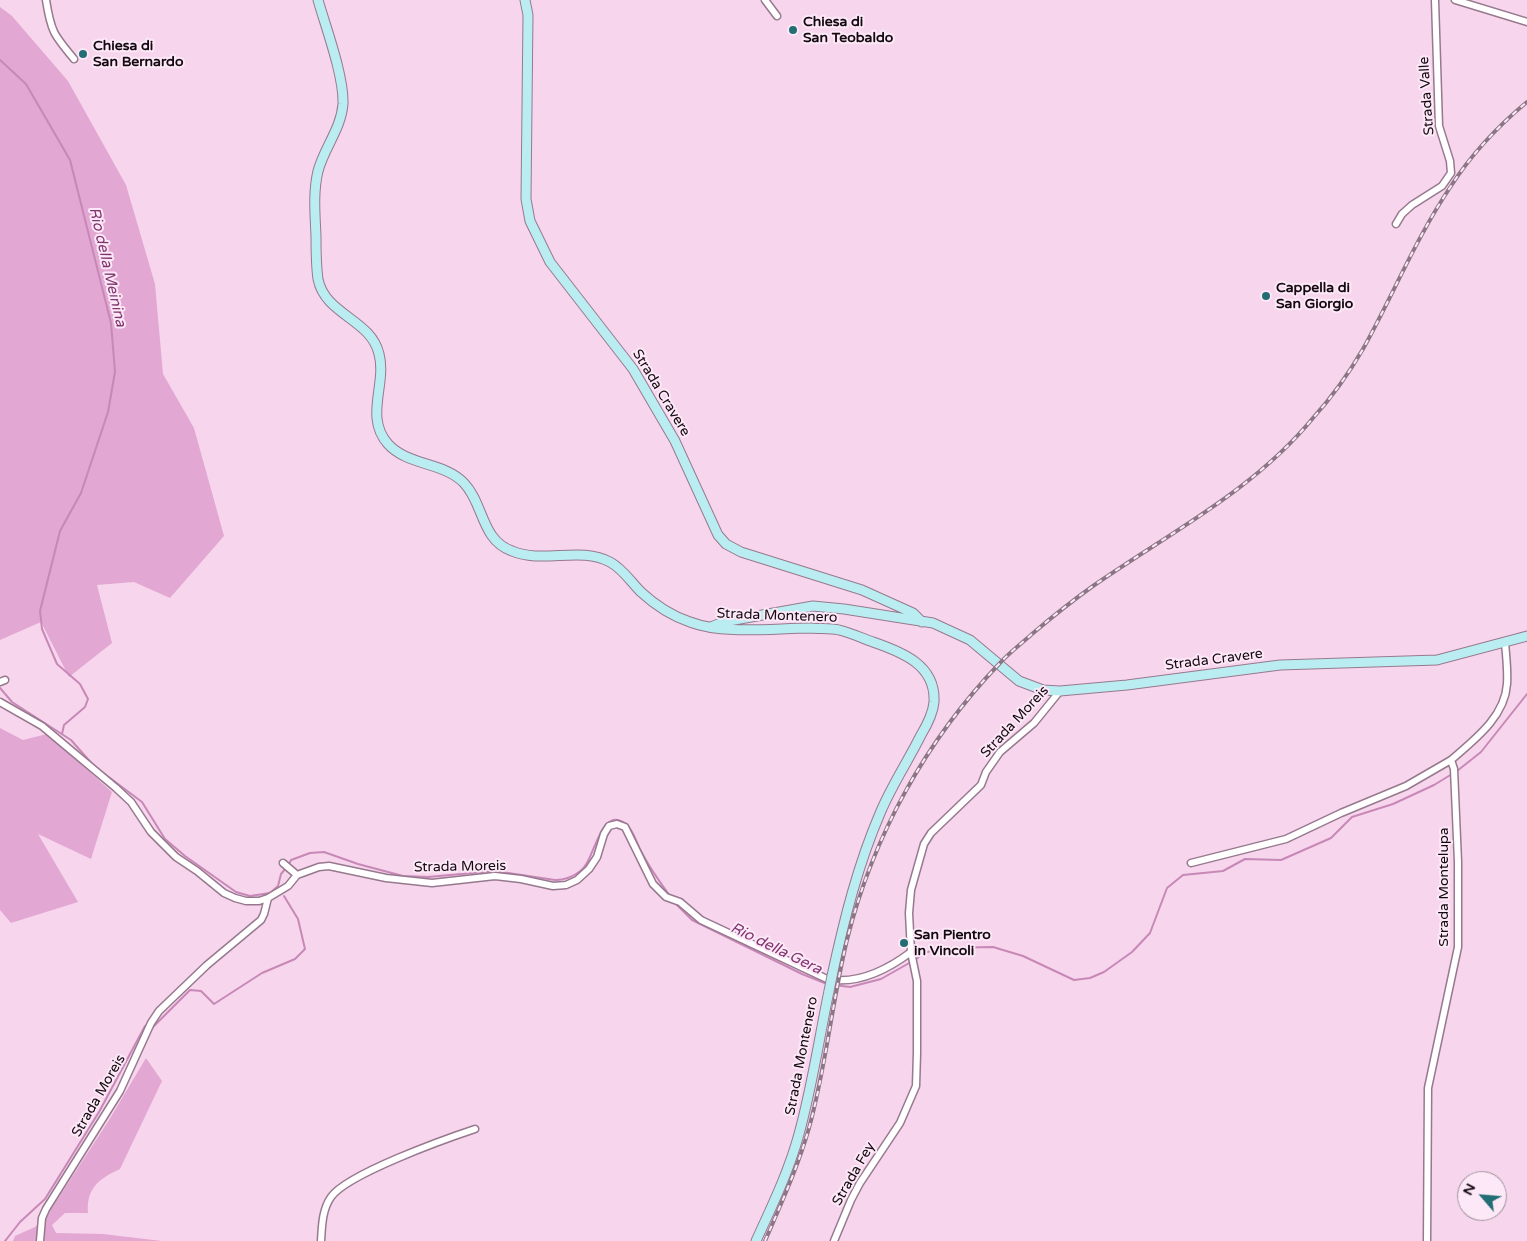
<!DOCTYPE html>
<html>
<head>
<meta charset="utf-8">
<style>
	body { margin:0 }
	#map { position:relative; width:1527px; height:1241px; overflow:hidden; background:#f7d6ed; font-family:"Varela Round",sans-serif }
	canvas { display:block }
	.north { position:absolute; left:1457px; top:1171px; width:50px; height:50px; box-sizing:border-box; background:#fce8f6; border:1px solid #9f8f9a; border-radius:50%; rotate:297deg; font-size:14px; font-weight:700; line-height:20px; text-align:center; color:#140911 }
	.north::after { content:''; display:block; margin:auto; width:18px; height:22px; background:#236e75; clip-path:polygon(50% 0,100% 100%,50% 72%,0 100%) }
</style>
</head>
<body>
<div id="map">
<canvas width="1527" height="1241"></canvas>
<div class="north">N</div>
</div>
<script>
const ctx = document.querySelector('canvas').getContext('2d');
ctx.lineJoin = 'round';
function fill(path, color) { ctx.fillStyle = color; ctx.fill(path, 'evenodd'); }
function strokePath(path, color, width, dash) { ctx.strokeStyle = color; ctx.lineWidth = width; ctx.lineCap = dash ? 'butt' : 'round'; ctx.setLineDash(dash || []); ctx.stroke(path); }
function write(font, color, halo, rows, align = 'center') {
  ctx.font = font + ' "Varela Round",sans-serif'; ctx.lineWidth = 4; ctx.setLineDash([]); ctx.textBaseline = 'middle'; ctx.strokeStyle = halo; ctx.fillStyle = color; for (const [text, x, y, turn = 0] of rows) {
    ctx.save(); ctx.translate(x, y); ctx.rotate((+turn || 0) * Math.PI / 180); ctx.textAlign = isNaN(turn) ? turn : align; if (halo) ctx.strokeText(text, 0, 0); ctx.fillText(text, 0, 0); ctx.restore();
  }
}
const green = new Path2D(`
	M0,7L12,16L68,81L126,185L155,284L163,374L194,428L224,536L170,598L134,582L97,585L112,643L69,677L41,622L0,640Z
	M0,728L23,740L47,734L112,792L91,859L38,834L78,902L11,923L0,910Z
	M146,1058L162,1081L120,1169C100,1178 86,1188 88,1213H65L52,1225L56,1233L103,1234L162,1241H13L15,1236L35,1227L46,1217L109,1120Z`);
const stream = new Path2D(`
	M0,60L26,84L70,160L111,323L115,372L108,412L81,493L60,531L40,611L42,629L57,664L80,684L88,699L85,707L64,725L62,734
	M0,688L12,702L71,740L94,766
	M1457,771L1481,752L1527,694
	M102,772L142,802L165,839L185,856L236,892L250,896L270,893L278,886L281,874L286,868
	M289,864L291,860L310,853L324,852L358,864L403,876L428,877L495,871L555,880C566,880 578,875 585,866C595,854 602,805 626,824C634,831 636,842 641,851C649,867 659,881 670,896
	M676,904L692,920L802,974L827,984
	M915,960L924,953L941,948L993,947L1023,956L1074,980L1090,978L1104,972L1132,952L1150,933L1167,888L1183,875L1223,871L1245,859L1281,860L1331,838L1352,817L1393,804L1434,785L1452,774
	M834,985L850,987L881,979L911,962
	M153,1027L190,990L201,991L214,1004L262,973L295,959L305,949L298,919L284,896
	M5,1241L20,1222L45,1199L99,1112L145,1026`);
const street = new Path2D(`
	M46,0C51,32 54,35 74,59
	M765,0L777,16
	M1455,0L1527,22
	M1396,224L1402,214L1412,205L1442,186L1451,173L1450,161L1439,126L1435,0
	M0,682L5,680
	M0,702L42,726L116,788L131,802L151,832L176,857L197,871L224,893L235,898L246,901H259L268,898L288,886L297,875L319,867L329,866L386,878L432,883L495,876L521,879L553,886L566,885L577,880L589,869L597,857L604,834L609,826L617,824L625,827L653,884L666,897L680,902L701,920L827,979C858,985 887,970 911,952
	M283,863L297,875
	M1191,863L1286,839L1341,813L1406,786L1451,760
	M40,1241L42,1218L46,1209L120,1091L151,1023L159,1011L207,965L261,920L264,914L268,898
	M321,1241C322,1226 322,1210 331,1197C347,1174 445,1139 475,1129
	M834,1241L851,1200L860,1183L900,1123L916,1086L917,1053V981L911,952L909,913L911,890L924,844L931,833L981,785L986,772L1000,752L1034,723L1060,691
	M1427,1241L1428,1088L1458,947V862L1454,769L1451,760C1474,740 1505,717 1507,684C1508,670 1506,656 1505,642`);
const secondary = new Path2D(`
	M318,0C326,28 344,76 343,104C341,129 324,148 318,171C313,192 315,214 316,236C316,250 316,265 318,279C325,315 371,319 379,354C387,384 364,417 388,444C408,466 444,462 464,483C484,504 481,540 512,551C543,564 580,546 610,562C623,569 631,582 641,592C655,605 672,616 690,622C724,635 774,628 811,628C820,629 830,628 839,630C851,633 862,638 873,642C902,652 936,665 934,702C933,714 927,725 921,735C908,761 892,785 881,811C858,864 844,920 832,976
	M525,0L528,15L526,199L530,221L550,262L633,369L675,441L718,535L726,544L741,552L862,590L913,613L922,622
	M711,627L723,622L813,606L844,609L933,623L970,640L1019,681L1043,690L1060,691L1127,685L1280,665L1437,660L1527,636
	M756,1241C772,1206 789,1171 799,1134C812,1087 819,1039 829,991`);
const rail = new Path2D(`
	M765,1241C781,1204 798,1167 809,1128C826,1067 832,1002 847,940C873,836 926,740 1000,663C1010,652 1021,644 1032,634C1052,617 1072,601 1093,586C1169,533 1253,491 1313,418C1332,397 1349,373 1363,349C1393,295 1416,238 1451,186C1471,155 1498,126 1527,102`);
const secondaryBridge = new Path2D(`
	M829,991L832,976`);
const markers = [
	[793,30,5,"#236e75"],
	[83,54,5,"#236e75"],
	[1266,296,5,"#236e75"],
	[904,943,5,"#236e75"]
];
const poiNames = [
	["Chiesa di",803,22],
	["San Teobaldo",803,38],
	["Chiesa di",93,46],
	["San Bernardo",93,62],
	["Cappella di",1276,288],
	["San Giorgio",1276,304],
	["San Pientro",914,935],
	["in Vincoli",914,951]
];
const streetNames = [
	["Strada Valle",1427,96,-94],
	["Strada Cravere",661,393,59],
	["Strada Montenero",777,616,2],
	["Strada Cravere",1214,660,-7],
	["Strada Moreis",1015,722,-47],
	["Strada Moreis",460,867,-1],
	["Strada Montelupa",1444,887,-90],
	["Strada Montenero",802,1056,-79],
	["Strada Moreis",99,1096,-60],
	["Strada Fey",854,1174,-60]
];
const waterNames = [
	["Rio della Meinina",107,267,77],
	["Rio della Gera",776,949,26]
];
fill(green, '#e2a7d2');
strokePath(stream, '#c888b7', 2);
strokePath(street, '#97798e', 9);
strokePath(secondary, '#97798e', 11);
strokePath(street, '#fff', 6);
strokePath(secondary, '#baedf1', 9);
strokePath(rail, '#8c7685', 4);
strokePath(rail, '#fce8f6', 2, [5.5]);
strokePath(secondaryBridge, '#97798e', 11, []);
strokePath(secondaryBridge, '#baedf1', 9);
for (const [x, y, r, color] of markers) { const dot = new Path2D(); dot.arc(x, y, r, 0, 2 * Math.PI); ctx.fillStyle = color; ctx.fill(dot); strokePath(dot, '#fce8f6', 2); }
write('bold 14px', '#140911', '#fce8f6', poiNames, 'left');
write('14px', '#140911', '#fce8f6', streetNames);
write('italic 15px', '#813570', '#fce8f6', waterNames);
</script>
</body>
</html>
